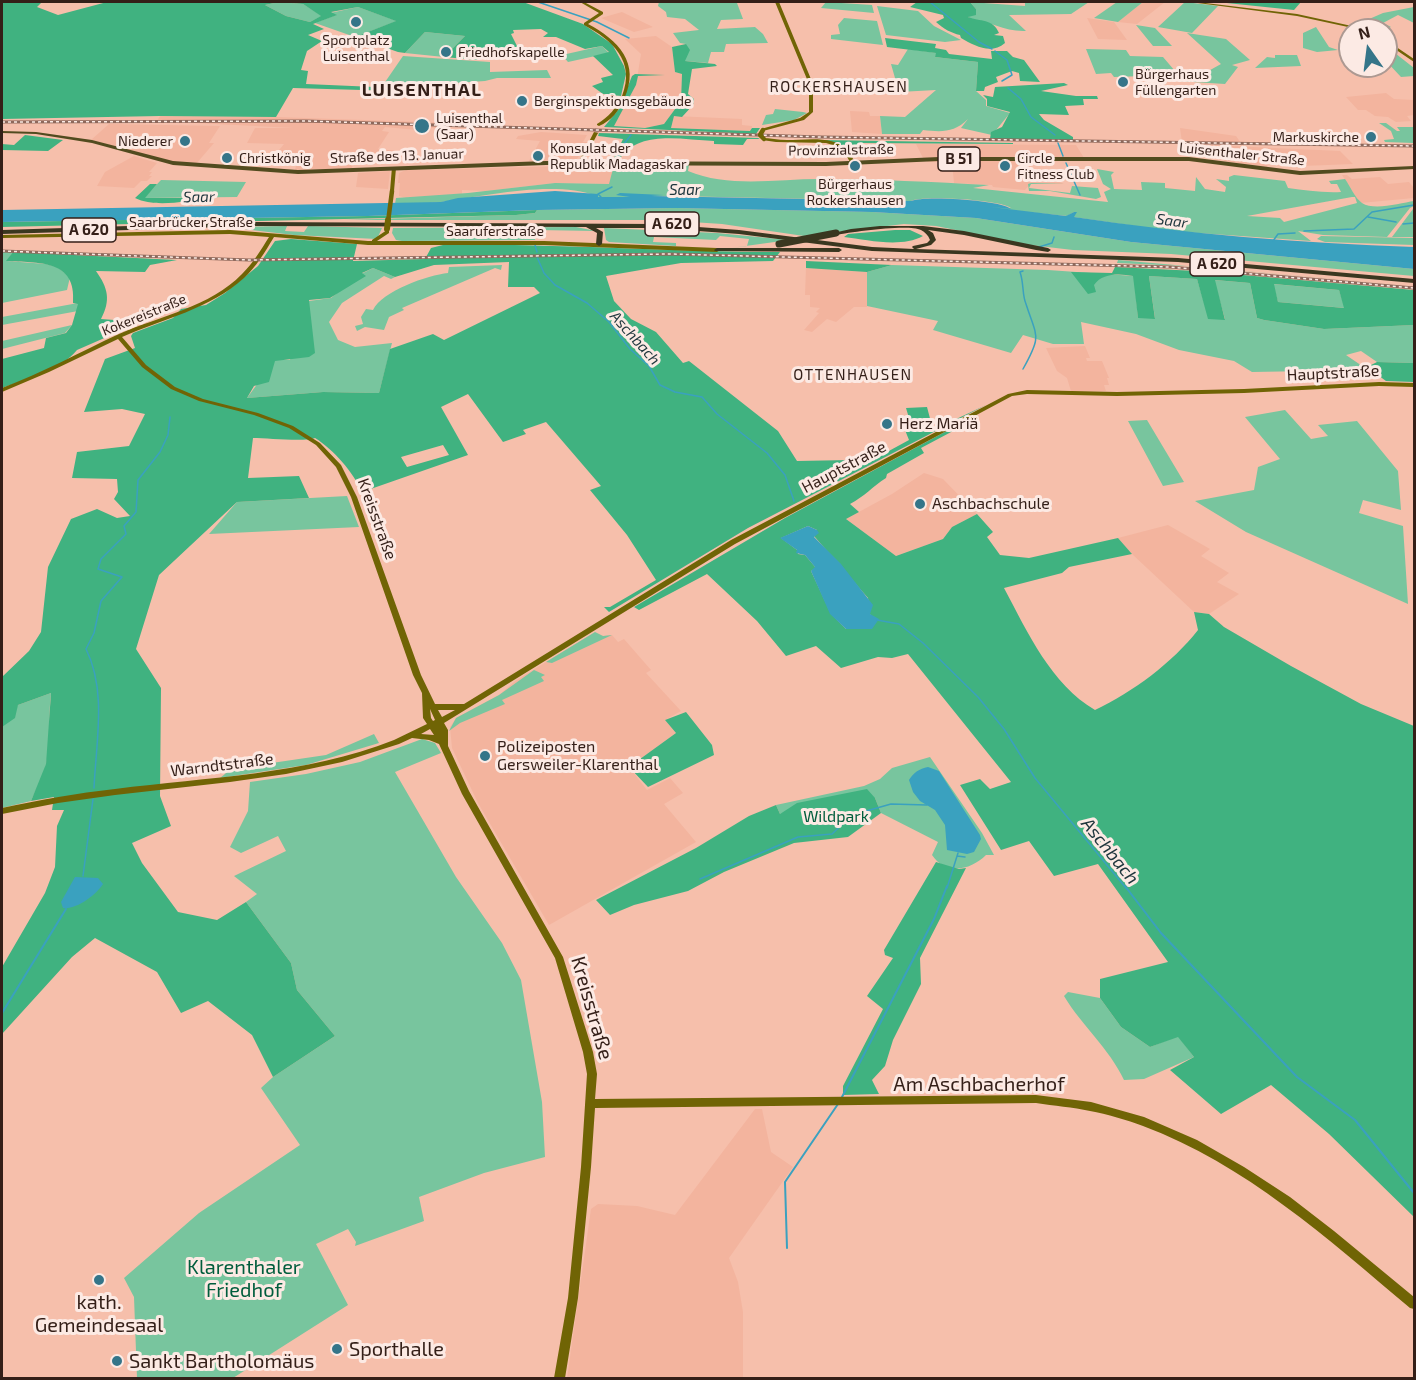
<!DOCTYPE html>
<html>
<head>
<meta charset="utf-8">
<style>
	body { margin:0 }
	#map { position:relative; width:1416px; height:1380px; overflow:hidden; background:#f6bfab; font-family:"Exo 2",sans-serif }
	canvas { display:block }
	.frame { position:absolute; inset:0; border:3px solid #341f18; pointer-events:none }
	.north { position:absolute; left:1338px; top:18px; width:60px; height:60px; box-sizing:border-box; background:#fceae4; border:2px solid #ac9992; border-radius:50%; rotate:346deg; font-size:16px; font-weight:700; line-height:24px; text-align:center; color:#341f18 }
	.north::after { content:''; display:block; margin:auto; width:21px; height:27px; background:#357589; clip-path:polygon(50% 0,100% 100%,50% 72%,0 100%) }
</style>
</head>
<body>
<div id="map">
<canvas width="1416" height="1380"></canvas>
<div class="frame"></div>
<div class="north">N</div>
</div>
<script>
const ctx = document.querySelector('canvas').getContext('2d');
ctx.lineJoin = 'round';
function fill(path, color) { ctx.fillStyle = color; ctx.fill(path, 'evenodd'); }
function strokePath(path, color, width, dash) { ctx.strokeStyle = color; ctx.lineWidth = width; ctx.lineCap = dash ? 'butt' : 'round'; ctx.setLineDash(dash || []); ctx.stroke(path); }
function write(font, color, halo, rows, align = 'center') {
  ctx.font = font + ' "Exo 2",sans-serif'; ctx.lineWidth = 6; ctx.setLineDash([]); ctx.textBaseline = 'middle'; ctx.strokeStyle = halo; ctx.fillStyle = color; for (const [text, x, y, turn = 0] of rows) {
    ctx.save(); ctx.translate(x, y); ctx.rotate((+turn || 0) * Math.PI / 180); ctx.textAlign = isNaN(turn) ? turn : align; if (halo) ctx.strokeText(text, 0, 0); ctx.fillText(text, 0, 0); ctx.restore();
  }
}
const built = new Path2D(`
	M1143,2H1165L1137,24L1118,22Z
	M622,12L653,27L634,32L601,18Z
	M1087,18L1114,22L1127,40L1098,39Z
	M656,36L672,47L675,72L682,74L681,101L664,124L645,128L613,126L636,85L641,54L625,39Z
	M1386,93L1394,99L1414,100V115L1407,116L1411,121L1396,122L1388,117L1375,116L1366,110H1358L1346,97Z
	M850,111L869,112L870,116H880L882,134L852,132Z
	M160,116L276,117L452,123L449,129L432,128L428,131L385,127L382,131L389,132L378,149L398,151L393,161H354L352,168L295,170L298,158L274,156L284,144L247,143L255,128H294L157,121Z
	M674,116L742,119V125L752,126L751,131L671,128Z
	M109,124L220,126L209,143H214L196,164L160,159L91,140Z
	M1180,128L1236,136L1241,143L1182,142Z
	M541,132L587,135L583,142H590L576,160L529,161L540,141L516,139L518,136Z
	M916,144L1076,145L1084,158H1023L1024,176L1048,177L1064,184L1031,183L1025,190L993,187L992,185L954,183L952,162H928L923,158Z
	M1209,145L1340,151L1353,164L1302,166L1268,163L1267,168L1224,161L1227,151L1210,149Z
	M134,156L157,163L149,172H152L149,176H152L147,181H141L134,188L97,186L105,172Z
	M614,165L610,184L555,183L486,191L462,190V194L406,198L399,196L400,183H398L399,173L406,170Z
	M390,171L388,189L356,187L358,173Z
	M1342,175H1347L1352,179L1380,177L1388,184L1409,182L1414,188V198L1360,203Z
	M806,268L867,272V307H854L836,322L827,319L812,332L804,330L819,313L816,312L820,308L810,307V295H805Z
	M1085,346L1090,358H1086L1087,361H1102L1109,378H1107L1109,385H1104L1106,391H1071L1067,378L1057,371L1046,348Z
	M924,473L943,479L977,514L952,527L943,539L896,556L846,519L892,494Z
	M1168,525L1210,549L1201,556L1229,573L1217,582L1239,594L1209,614L1194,612L1132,554L1118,538Z
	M595,632L603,636L612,635L618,642L624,639L651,670L646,673L681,711L665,720L676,733L629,767L647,790L670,778L683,793L664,804L696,842L549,925L478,803L452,748L450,727L456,718L499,695L515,681Z
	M755,1109H762L771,1152L793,1167L729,1258L738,1282L743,1312V1378H567L591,1209L598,1204L637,1206L675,1215Z`);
const green = new Path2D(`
	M279,2L303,4L322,16L310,22L286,16L265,5Z
	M659,2L737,3L743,19L721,20L717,29L755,27L763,34L768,43L726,44L724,52H711L708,63L685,61L686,44L680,43L673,33L699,30L685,19L667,17L666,12L658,6Z
	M826,2L872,5L874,13L821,8Z
	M970,2L1025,6V2H1089L1071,14L1009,15L1026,31C1004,32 991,21 970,19L968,16L976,9Z
	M1117,2H1143L1118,22L1094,18Z
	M1185,2L1218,6L1192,33L1158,27Z
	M877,6L918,11L934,26L961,40L945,42L886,35Z
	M358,7L397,21L355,37L315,23L336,15L330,13Z
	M1414,7V23L1398,15L1383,23L1391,27C1379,32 1371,29 1360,23L1383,13Z
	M844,18L877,21L883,45L831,39V35L840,34L838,25Z
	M1136,25L1155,28L1172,46H1153Z
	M1316,27L1329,47L1338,50L1317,52L1303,48V33Z
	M425,32L465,36L444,57L405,53Z
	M1187,33L1226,39L1250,60L1232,65L1238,67L1225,84L1178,81L1175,75L1114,77L1111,73L1096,74L1086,49L1126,50L1130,56L1163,57L1175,71L1203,74L1221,64Z
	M602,46L609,53L568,62L562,55Z
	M1386,46L1414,68V76L1401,77L1386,61Z
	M908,49L937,53L935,57L978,62L976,91L986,100V106L1010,113L992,135L961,128L968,119C954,133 941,132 923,130L920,134H882L880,116L905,117L936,90L899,92L891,64L898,65Z
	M1275,55H1297L1301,66L1255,68L1267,57L1275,58Z
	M403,56L490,62V72L547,70L551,78H497L485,81L381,88Z
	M775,109L803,112L807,113L794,120L762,125L766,115L773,114Z
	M1379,123H1386L1397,131H1400L1397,127H1414V143L1385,142L1384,140L1394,139L1391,131Z
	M614,165H689L688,171C728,188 777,179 820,179C876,179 933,182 989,185L973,188L1108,202L1104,192L1111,189L1103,184L1097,169L1114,172L1111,175L1114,189L1142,190L1141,182L1165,183V188L1195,191L1196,177L1205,189L1225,192L1226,187L1216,179L1229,181V177L1234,175L1285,181L1288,188C1305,190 1322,193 1341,192L1337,184H1331L1329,181L1345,179C1350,186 1355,198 1362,203C1374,211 1401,203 1414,201V206L1410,208L1387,237L1323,235L1298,231L1311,241L1170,231L1073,217L1074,212L1067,216L917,201L1011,208C1001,200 923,195 911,201L671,196L451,201L554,194L597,196C553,180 486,196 442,202C426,204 410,203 395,204L396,198L468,193L555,183L609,184ZM1352,197H1355L1357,203L1284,222L1280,218L1247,216Z
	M161,180L246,182L237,197L144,198Z
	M1031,183L1064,184H1031L1029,188L1070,193L1072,186L1098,188L1101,197L1096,199L1050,191H1029L1028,184Z
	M676,208L872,212L976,218L1131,242L1414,269V276L1171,254L1073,250L1030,245L936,226L904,224L804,236L722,224L661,220H343L516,215L535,213L537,210Z
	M1414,208V237H1392L1413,209Z
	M287,226L285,231L304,232L308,226L382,228L377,239L294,235L226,227Z
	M576,227L596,231L537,230L535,240L402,241L396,240L392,233L393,228Z
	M604,228L717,233L789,240L731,248L747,246L749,239L720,236L716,240L654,237L653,242L676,243V246L609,242L606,240Z
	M1321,236L1414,238V245L1325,242L1317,239Z
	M2,252H13L7,261L46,264L57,267L70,277L67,290L2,303Z
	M1118,260L1414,286L1184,266L1117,263Z
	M502,265L501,270L495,268L402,308L404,310L389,317L384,330L365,327L357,331L355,326L363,324L361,317L366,309L373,310C382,291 428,275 448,273L449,267Z
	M892,265L1048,270L1134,276L1138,318H1155L1149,276L1197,279L1209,319H1225L1214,280L1250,283L1257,318L1264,320L1324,329L1414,325V363L1377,362L1361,351L1346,355L1368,370L1252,372L1234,361L1179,350L1136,334L1081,322L1084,344H1053L1023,335L1011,353L933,330L938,321L867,306V272Z
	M373,268L395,277L391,279L384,276L342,303L329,322L338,340L355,347L392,343L379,393L323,392L247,398L275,360H290L309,301L331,298L361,274Z
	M1273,284L1339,290L1345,308L1278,302Z
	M78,303V311L2,325V317Z
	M72,325L65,333L2,349V341Z
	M1285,410L1311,439L1328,436L1318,425L1357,421L1398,471L1401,510L1363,500L1359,513L1403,526L1408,604L1246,532L1195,501L1254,490L1258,467L1280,459L1245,417Z
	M1147,420L1184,482L1163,486L1128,421Z
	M347,496L359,527L209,534L237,502Z
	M595,632L603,636L612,635L552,663L546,662Z
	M534,670L545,675L541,677L544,681L502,700L505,704L460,723L449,731L456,718L499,695Z
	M51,693C48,717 51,742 46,765C43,778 36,789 31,801L2,808V727L18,705Z
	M374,734L379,743L306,765L220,778L231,769L326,755Z
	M422,739L435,743L441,753L395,772L456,877L502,943L521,980L542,1102L545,1157L484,1173L419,1197L424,1221L355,1246L356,1242L348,1229L316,1244L348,1305L233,1378H137L134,1297L124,1278L199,1213L300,1145L261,1088L273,1077L335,1036L297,990L291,963L246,902L257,894L234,876L286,851L278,836L241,853L230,847L248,811L250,782L306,774L360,762Z
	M930,757L982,833L994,855H986C971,870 946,876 932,855L938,842L881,813L875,798L780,814L776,805L864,786L880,779L892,768Z
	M1068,992L1100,998L1121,1027L1150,1047L1178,1036L1194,1057L1144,1079L1124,1080C1109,1048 1082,1026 1064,996Z`);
const forest = new Path2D(`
	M2,2H42L37,7L58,15L107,2H523L583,24L612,44L624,66L626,74L621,96L603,94L592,86L603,82L601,78L613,75L593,56L609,52L602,46L585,49L556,37H543L548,33L541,29L513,30L514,33L511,34L519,50L479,51L477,60L444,57L465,36L425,32L405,53L398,52L355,37L396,21L358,7L331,12L337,15L313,24L324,29L308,35L322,41L307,51L301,70L308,71L306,84L398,88L396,91L293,88L276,117L160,116L2,119ZM279,2L303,4L321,16L310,22L286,16L265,5Z
	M917,2H970L976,9V15L968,17C980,22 993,18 999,33L994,35L1003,36L1005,43C991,55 975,46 961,38L960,35C951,33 944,29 936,22L944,18L943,15L910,7Z
	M1217,2H1301L1294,10Z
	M885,38L936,44L935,48L946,50L949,54L992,59L991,51H1007L1013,57L1024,60L1040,82L1020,81L1019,73L1012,71L996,77L998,82L985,87L984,91H976L978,62L935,57L936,53L887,47Z
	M686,44L690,50L685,61L715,64L717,66L692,69L688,94L694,99L693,105L682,117L674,116L671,128L750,131L752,128H760L756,134L604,127L619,109L632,76L635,74L665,75L638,76L636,85L614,126L645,128L664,124L681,101L682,74L675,72L672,47Z
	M1064,83L1068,85L1041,91L1076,96H1097L1098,99H1083L1084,105L1065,106L1069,115L1039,114L1044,120L1073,137V141L990,139L991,132L1002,127L1010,112L987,106V99L983,95L993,97L995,87Z
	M599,133L758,138L760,139H747L743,145L714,144V141C681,140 639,129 619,160H613L623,139L598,136Z
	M25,135L63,140L48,151L2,150V144L14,145Z
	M819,140L1013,143V144L863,143V156L852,155L837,143Z
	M150,184H157L145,198H208C187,201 155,208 135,198Z
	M537,210L535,213L516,215L2,227V222L368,216Z
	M895,230H910L923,236C901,248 868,240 844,237L848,234Z
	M291,239L357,244L353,261L425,259L431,248L443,245C556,243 668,252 780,252L773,261L681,263L606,276L614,301L631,319L656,332L683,363L689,361L778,431L797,461L850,460L865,464L909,440L901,420L909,418L906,408L927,407L933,430L986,405L748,528L609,612L604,607H610L656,580L627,535L590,490L601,486L546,422L523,430L526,434L503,442L468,394L441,407L468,455L362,492C353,472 334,450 315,438C305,442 267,438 253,438L248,478L299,476L309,498L237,502L159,575L136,649L161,688L160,796L171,826L132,843L142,863L178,912L217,920L246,902L291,963L297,990L335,1036L273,1077L252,1035L208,1001L181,1013L157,972L95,938L72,957L2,1034V967L45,893L55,867L57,826L64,810H52L54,797L31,801L46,764L51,693L18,705L15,718L2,727V677L29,651L41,632L48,567L71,519L97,509L117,518L130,516L114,499L118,492L117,479L72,478L77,452L129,446L145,414L122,409L84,412L105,359L135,348L131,336L133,333L173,318L181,309L206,305L225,293L258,266L275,241ZM509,262L508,287H534L540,293L444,340L433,334L390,349L379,393L323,392L247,398L254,386L269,382L275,361L309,357L315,353L309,300L330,298L366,276L362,273L373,268L395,277L434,265ZM443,445L449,455L407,467L401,457Z
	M13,252L177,260L150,265L145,272L96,271C108,288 111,300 101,319L141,322L77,350C60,371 26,379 2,388V359L44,348L46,338L66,333L72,325L78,304L73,303C77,259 38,263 6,261Z
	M806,261L892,265L867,272L806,268Z
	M1115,267L1197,271L1414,290V325L1324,329L1264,320L1257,318L1250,283L1215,280L1225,320L1208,319L1197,279L1149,276L1155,319L1138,318L1133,276C1121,274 1103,272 1094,285L1096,292L1088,294L1071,272L1112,273ZM1274,284L1339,290L1344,308L1278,302Z
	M1377,362L1414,363V382L1386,381L1371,370V365Z
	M954,427L953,431L921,448L924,453L887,474L886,478C872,487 865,496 850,504L859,512L846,519L896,556L943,539L952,527L977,514L993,532L987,537L1000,555L1029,558L1118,538L1132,554L1069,567L1062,573L1004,588C1028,633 1051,684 1095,710C1133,692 1172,663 1198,630L1194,612L1209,614L1224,627L1291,666L1361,704L1414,726V1217L1329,1134L1271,1085L1221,1114L1170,1070L1194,1057L1178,1037L1150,1047L1121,1027L1100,998V979L1168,962L1098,864L1054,876L1029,841L1001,850L960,785L980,779L990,789L1011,782L908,654L892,658L878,657L841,668L816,646L786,656L757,621L707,574L639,610L634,607L785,518ZM808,526L817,530L814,536L868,598L872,629H846L831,614L811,571L816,568L805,555L798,554L797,550L781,538Z
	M686,712L712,745L714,755L648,787L629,767L676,733L665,720Z
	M867,789L875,798L881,813L848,837L794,843L724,872L688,891L634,905L610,915L596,900L696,848L749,816L776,805L780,814L797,803Z
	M936,862L959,869L966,868L920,958L921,984L893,1040L885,1066L872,1080L879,1094L843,1095V1086L883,1009L867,996L893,958L885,955L884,950Z`);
const water = new Path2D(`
	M555,191L598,194V197H630L616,195L620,193L664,195L651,196L911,201C923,195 1002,200 1011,209L991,207L1066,216L1074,212H1077L1074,217C1187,234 1300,243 1414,247V269L1131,242L976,218L872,212L676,208L537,210L368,216L2,222V210L441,202L458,198Z
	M808,526L817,530L819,533L814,537L841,564L873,605L870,614L879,619L872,629H846L830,614L811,571L815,567L805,555L796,553L797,550L780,538Z
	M928,767L939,771L980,835L981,839L974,852L967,854L947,850L945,825L935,810L920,801L913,792L909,780C914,772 919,769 928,767Z
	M75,877L98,878L103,884C96,895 76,910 63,908L61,902Z`);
const streamFar1 = new Path2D(`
	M538,2L597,22L629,38
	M930,2L979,42L992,49
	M995,51L1007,60L1012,75L1002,81
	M1008,88L1021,99L1031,117L1055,135
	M1058,143L1063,156
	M617,160L619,150L631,135
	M1066,163L1080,195
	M601,197L598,194L612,187
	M1368,217L1396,222
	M1403,224L1414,223
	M1304,231L1354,229L1372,212L1414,205
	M1273,241L1278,234L1295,233
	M535,245L537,252
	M1039,247L1052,243L1054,237
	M537,257L544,273L555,285L587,303L609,322L630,349L649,366L660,385L675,392L702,397L717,414L767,453L785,475L794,501
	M1023,271L1020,272C1024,283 1022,295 1026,304C1037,338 1042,335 1023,369
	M877,620L899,624L923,643L978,697L1004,729L1035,778L1126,888
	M94,788C96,742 107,691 86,649L94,633L101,601L122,577L98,569L101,559L126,534L124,526L136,512L138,480L160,452L168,435L170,417
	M957,856L965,857
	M83,876L93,799
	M700,879L798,837L832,834L852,815L891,804L927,805
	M947,888L958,853`);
const stream = new Path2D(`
	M1125,886L1161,933L1297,1077L1355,1120L1414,1193
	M2,1013L66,909
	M842,1097L934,919L947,886
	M787,1248L785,1182L838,1104`);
const secondaryTunnel = new Path2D(`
	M596,133L598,127`);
const secondary = new Path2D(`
	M580,2H584L603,12V14L588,24C618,40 641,63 624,99C619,111 611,121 599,126L597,125V124C609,117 616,108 622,96C636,61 612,40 584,25V23L599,13Z
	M775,2H779L813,84V112L804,120L763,131H761V129L800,118L809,112V84Z
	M1190,2H1197L1297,14L1370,30H1362L1297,16Z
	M1386,40L1414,59V62L1386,43Z
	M594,132L598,133L582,163L578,164V163Z
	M762,138C770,138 778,140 787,140C806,140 833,135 848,150C851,154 853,159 855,163L851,164L845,153L836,146L826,143L776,142L762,140Z
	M392,167L396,168L394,191L392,192L390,191Z
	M230,230L368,241H372V240L387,230L389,231V233L377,241H544L717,248L720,250L717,252L544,245H368L274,237C265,252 256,267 244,278C210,309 163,319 122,337L146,365L175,387L203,399L258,413L293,426L320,443L341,465L357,497L421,675L435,704H464L731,540L1008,394L1027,390L1117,392L1244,389L1379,382L1414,383V387L1379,386L1244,393L1117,396L1027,394L1012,396L735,544L444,723L448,730V746L469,791L563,957L593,1052L597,1074L595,1099L1036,1095L1091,1102L1144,1117L1197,1140L1244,1167L1290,1197L1334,1231L1414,1297V1309L1410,1308C1328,1239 1245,1164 1143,1126C1127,1120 1107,1114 1090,1111C1073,1107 1054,1106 1036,1103L595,1108L591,1167L578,1298L565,1378H554L568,1298L581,1167L587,1074L583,1052L555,958L462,794L439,744L429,740L412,738L399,744L342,762L286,774L230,782L115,795L58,803L2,814V808C40,800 77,793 115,789C208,777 305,775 394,740C405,735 416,729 427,724L423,718L422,693L413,675L351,497L336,467L316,445L289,428L254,415L199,401L171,389L142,367L118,339L49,372L2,392V388C42,373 80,352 119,334C160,316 210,307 242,274C253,263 261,250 269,237L230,234L2,238V235ZM430,709L435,720L433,721L431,718ZM438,710H455L442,717ZM430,729L434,735L421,734Z`);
const primary = new Path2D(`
	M2,131L36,132L92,140L173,161L298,170L546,161L826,162L939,157H1189L1300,171L1414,166V169L1300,175L1189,161H939L826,166L546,165L298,174L173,165L92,143L36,134L2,133Z`);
const highway = new Path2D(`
	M255,222L657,224L739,230L872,247L914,249L912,247L913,246L927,243L930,240C928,235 925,232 921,230C907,224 853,232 836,235L833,233L851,229L880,226H923L964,231L1048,248L1051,250L1048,252L1036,250L964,235L928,230L933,233L936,240L931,245L916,249L1178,258L1414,279V283L1178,262L872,251L739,234L657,228H596L603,232L602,244L599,246L596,244L597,233L586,227L255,226L2,234V230Z
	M717,248H839L842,250L839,252L715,251L714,250Z`);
const rail = new Path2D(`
	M2,122L306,121L821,137L1414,146
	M2,251L249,260L669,254L1170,267L1414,288`);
const secondaryBridgeFar1 = new Path2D(`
	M763,130L760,135L764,139
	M388,222L392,191`);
const secondaryBridge = new Path2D(`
	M387,229L388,220`);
const highwayBridge = new Path2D(`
	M779,244L836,233`);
const markers = [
	[356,22,6,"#357589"],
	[446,52,6,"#357589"],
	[1123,82,6,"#357589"],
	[522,101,6,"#357589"],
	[422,126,8,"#357589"],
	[1371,137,6,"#357589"],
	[185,141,6,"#357589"],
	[538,156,6,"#357589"],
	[227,158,6,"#357589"],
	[855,166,6,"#357589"],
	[1005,166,6,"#357589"],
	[887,424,6,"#357589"],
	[920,504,6,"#357589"],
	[485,756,6,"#357589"],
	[99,1280,6,"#357589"],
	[337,1349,6,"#357589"],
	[117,1361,6,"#357589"]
];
const farPoinames = [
	["Sportplatz",356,40,"center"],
	["Luisenthal",356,56,"center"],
	["Friedhofskapelle",458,52],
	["Bürgerhaus",1135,74],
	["Füllengarten",1135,90],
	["Berginspektionsgebäude",534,101],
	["Luisenthal",436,118],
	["(Saar)",436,134],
	["Markuskirche",1359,137,"right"],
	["Niederer",173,141,"right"],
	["Konsulat der",550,148],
	["Republik Madagaskar",550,164],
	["Christkönig",239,158],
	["Circle",1017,158],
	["Fitness Club",1017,174],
	["Bürgerhaus",855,184,"center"],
	["Rockershausen",855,200,"center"]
];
const farStreetnames = [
	["Provinzialstraße",841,150,-1],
	["Luisenthaler Straße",1242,154,6],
	["Straße des 13. Januar",397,156,-2],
	["Saarbrücker Straße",191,222],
	["Saaruferstraße",495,231],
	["Kokereistraße",144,315,-22]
];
const farNeighbourhoodnames = [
	["ROCKERSHAUSEN",839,87],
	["OTTENHAUSEN",853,375]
];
const shields = [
	[959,159,42],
	[672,224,54],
	[89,230,54],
	[1217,264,54]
];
const shieldNames = [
	["B 51",959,159],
	["A 620",672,224],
	["A 620",89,230],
	["A 620",1217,264]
];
const farWaternames = [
	["Saar",685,190],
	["Saar",199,197,-1],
	["Saar",1172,221,8],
	["Aschbach",635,338,48]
];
const streetNames = [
	["Hauptstraße",1333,373,-3],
	["Hauptstraße",844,467,-28],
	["Kreisstraße",377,519,70],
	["Warndtstraße",222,765,-7]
];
const poiNames = [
	["Herz Mariä",899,424],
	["Aschbachschule",932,504],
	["Polizeiposten",497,747],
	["Gersweiler-Klarenthal",497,765]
];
const parkNames = [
	["Wildpark",836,817]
];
const farDistrictnames = [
	["LUISENTHAL",422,90]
];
const waterNames = [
	["Aschbach",1110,851,51]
];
const nearStreetnames = [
	["Kreisstraße",592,1008,74],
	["Am Aschbacherhof",979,1084]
];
const nearParknames = [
	["Klarenthaler",244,1267],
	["Friedhof",244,1290]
];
const nearPoinames = [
	["kath.",99,1302,"center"],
	["Gemeindesaal",99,1325,"center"],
	["Sporthalle",349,1349],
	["Sankt Bartholomäus",129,1361]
];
fill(built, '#f3b49e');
fill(green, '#78c59e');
fill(forest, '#40b280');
fill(water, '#3aa1bf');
strokePath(streamFar1, '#3aa1bf', 1.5);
strokePath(stream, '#3aa1bf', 2);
strokePath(secondaryTunnel, '#cf9f8e', 4.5, [4.5, 2]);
fill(secondary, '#706405');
fill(primary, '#524b1f');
fill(highway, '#3a3720');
strokePath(rail, '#8d685b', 3);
strokePath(rail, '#fceae4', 1.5, [3]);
strokePath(secondaryBridgeFar1, '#706405', 4.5);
strokePath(secondaryBridge, '#706405', 6);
strokePath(highwayBridge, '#3a3720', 7);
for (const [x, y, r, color] of markers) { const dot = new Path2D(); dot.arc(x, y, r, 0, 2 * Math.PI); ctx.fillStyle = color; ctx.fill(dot); strokePath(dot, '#fceae4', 2); }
write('14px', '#341f18', '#fceae4', farPoinames, 'left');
write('14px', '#341f18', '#fceae4', farStreetnames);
ctx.letterSpacing = '1.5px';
write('15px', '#341f18', '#fceae4', farNeighbourhoodnames);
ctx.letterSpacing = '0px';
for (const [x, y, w] of shields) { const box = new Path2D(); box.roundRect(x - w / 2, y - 12, w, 24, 4.5); ctx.fillStyle = '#fceae4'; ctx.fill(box); strokePath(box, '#341f18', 1.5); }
write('bold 15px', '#341f18', null, shieldNames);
write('italic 15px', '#20373e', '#fceae4', farWaternames);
write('16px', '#341f18', '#fceae4', streetNames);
write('16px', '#341f18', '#fceae4', poiNames, 'left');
write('16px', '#005d3c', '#fceae4', parkNames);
ctx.letterSpacing = '1.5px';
write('bold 18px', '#341f18', '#fceae4', farDistrictnames);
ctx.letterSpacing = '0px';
write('italic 18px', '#20373e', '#fceae4', waterNames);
write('20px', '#341f18', '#fceae4', nearStreetnames);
write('20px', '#005d3c', '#fceae4', nearParknames);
write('20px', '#341f18', '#fceae4', nearPoinames, 'left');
</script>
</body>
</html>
